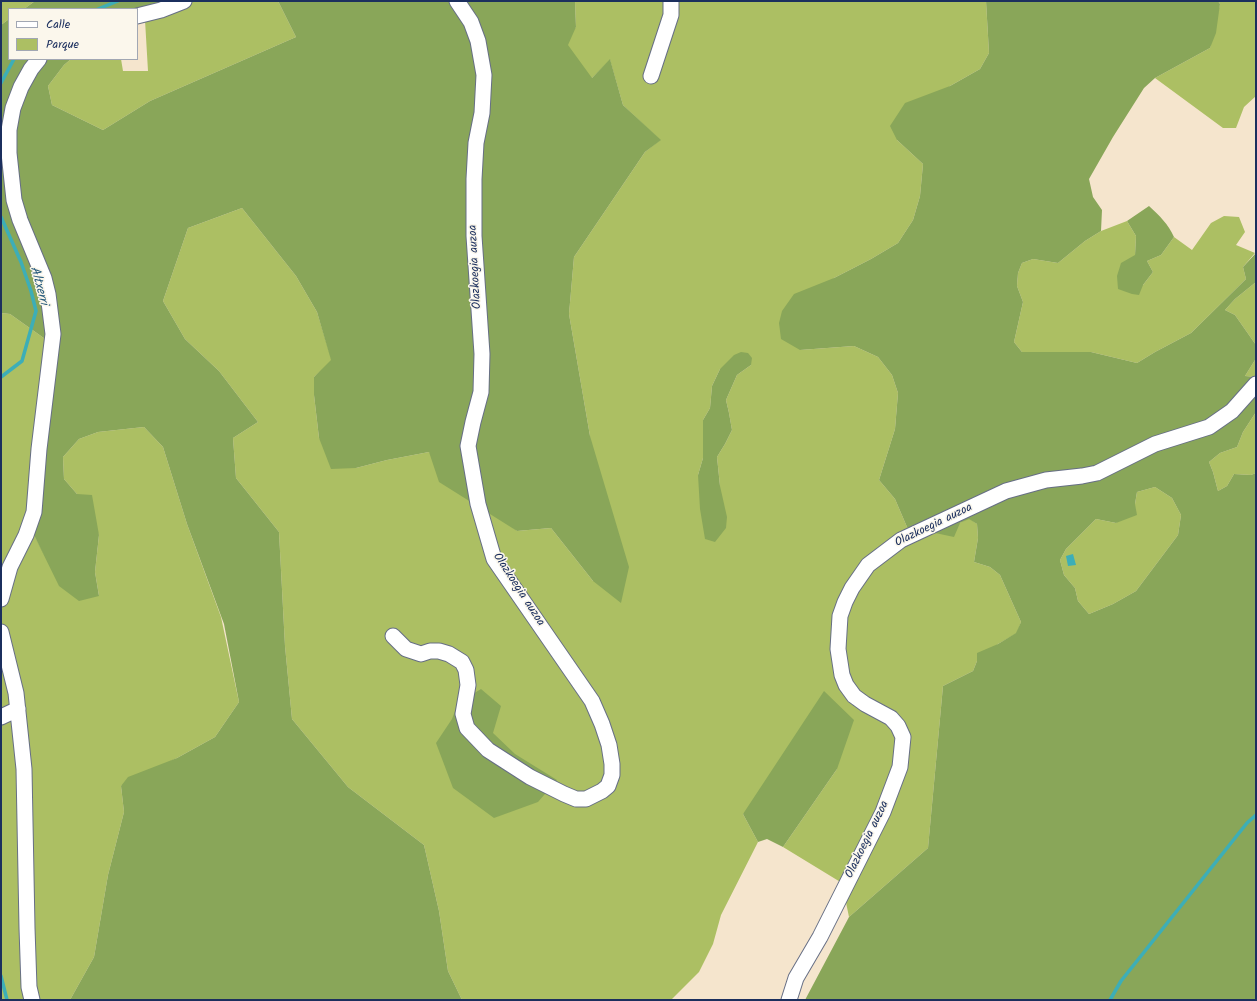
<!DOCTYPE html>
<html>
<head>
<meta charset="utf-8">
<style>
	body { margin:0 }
	#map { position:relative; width:1257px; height:1001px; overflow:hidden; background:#f5e5cd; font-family:Kalam,sans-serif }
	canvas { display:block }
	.frame { position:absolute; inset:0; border:2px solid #1b2f5e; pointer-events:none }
	.legend { position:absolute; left:8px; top:8px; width:130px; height:52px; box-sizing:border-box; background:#fbf7ec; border:1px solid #a1a7b3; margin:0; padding:5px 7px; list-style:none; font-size:12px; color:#1b2f5e }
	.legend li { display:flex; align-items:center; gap:8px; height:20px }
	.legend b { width:20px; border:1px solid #a1a7b3 }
</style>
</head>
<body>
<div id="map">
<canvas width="1257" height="1001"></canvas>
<div class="frame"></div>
<ul class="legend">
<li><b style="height:5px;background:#fff"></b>Calle</li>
<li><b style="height:11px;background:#acbf63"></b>Parque</li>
</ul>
</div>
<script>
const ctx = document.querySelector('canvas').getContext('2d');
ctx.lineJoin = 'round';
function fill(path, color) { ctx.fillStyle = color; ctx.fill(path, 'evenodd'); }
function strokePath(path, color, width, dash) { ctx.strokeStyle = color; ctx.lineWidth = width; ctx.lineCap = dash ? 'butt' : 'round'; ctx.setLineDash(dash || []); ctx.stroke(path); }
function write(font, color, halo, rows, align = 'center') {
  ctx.font = font + ' Kalam,sans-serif'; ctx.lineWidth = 3; ctx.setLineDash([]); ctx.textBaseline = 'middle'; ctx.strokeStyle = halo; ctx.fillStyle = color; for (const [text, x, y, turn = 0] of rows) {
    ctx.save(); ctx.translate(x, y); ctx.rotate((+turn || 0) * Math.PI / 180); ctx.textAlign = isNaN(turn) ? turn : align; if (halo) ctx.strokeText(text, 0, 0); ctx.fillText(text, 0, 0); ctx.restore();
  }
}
const green = new Path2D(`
	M1,1H35L24,9H9V19L1,25Z
	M196,1H278L296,37L150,101L103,130L52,105L48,86L64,65L71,59H121L123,71H148L145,20Z
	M575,1H986L989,53L980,69L950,86L897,140L923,164L920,196L913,220L898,243L871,259L834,278L800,350L854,346L878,357L892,375L898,393L895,429L879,480L895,499L907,527L960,523L969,518L977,524L978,538L974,562L990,567L1000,575L1021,622L1017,633L998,644L977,661L973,671L943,686L928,848L849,917L842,883L783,847L837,769L743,814L758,842L721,915L713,944L699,972L671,1000H462L448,971L439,911L424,845L348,787L292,719L285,646L279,532L236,478L233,438L258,422L219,371L185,339L163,301L188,228L242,208L296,276L317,312L332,361L314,377V395L319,438L356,468L387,460L429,452L517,531L551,528L593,581L590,436L569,314L574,257L645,152L660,140L623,105L610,60L592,78L529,82L576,27ZM751,365L737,375L726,400L729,413L732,430L725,444L717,457L720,486L698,475L703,458V420L710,408L712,386L720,369Z
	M1218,1H1256V96L1244,107L1236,128H1223L1155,78L1210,48L1220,4Z
	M1224,216L1239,217L1245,232L1236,245L1255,253L1243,267L1246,279L1191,333L1155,352L1137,363L1091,352H1022L1014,342L1023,302L1017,286L1018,273L1022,263L1033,259L1058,263L1085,241L1101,231L1127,221L1136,236L1135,255L1143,285L1153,272L1147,261L1161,255L1174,237L1192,250L1211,223Z
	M1256,282V345L1235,315L1225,310L1235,299Z
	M1,313L10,314L55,346L32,531L44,554L99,596L95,572L99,535L77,494L64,479L63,457L79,439L98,432L144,427L163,447L187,524L221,617L239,702L215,737L177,758L121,786L124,812L108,875L94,957L70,1000H1Z
	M1256,352V377L1245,376L1255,360Z
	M1256,412V473L1251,475L1234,474L1227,486L1218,491L1213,472L1209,462L1220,453L1237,447L1243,432Z
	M1155,487L1172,498L1181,515L1178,535L1136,591L1113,604L1089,614L1078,601L1075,588L1064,575L1060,560L1066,549L1096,519L1116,523L1135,504L1137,492Z`);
const forest = new Path2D(`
	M35,1H196L173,11L137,9H24Z
	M278,1H575L576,27L568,45L592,78L610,59L623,105L661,140L645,152L574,257L569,314L590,436L629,567L621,603L593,581L551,528L517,531L439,482L429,452L387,460L356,468L331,469L319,438L314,395V377L331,360L317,312L296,276L242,208L188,228L163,301L185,339L219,371L258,422L233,438L236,478L279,532L285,646L292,719L348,787L424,845L439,911L448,971L462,1000H70L94,957L108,875L124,812L121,786L128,777L177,758L215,737L239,702L224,624L187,524L163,447L144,427L98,432L79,439L63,457L64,479L77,494L92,495L99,535L95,572L99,596L79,601L59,586L32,531L55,346L10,314L1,313V25L9,19V59H71L64,65L48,86L52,105L103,130L150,101L296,37Z
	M986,1H1218L1220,4L1216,33L1210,48L1155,78L1144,88L1113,137L1089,179L1093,197L1102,210L1101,231L1085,241L1058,263L1033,259L1022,263L1018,273L1017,286L1023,302L1014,342L1022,352H1091L1137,363L1155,352L1191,333L1246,279L1243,267L1256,253V282L1235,299L1225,310L1235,315L1256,345L1255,360L1245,376L1256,377V412L1243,432L1237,447L1220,453L1209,462L1213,472L1218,491L1227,486L1234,474L1251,475L1256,473V1000H805L849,917L928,848L943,686L973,671L977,661V653L998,644L1016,633L1021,622L1000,575L990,567L974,562L978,538L977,524L969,519L960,523L954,537L907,527L895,499L879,480L895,429L898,393L892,375L878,357L854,346L800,350L781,339L779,323L782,311L794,294L834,278L871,259L898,243L913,220L920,196L923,164L897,140L890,126L905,103L950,86L980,69L989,53ZM1155,487L1172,498L1181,515L1178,535L1136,591L1113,604L1089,614L1078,601L1075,588L1064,575L1060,560L1066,549L1096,519L1116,523L1137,515L1135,504L1137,492Z
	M1149,206C1160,216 1168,224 1174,237L1161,255L1147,261L1153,272L1143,285L1139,295L1132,294L1118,289L1117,276L1121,263L1135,255L1136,236L1127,221Z
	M741,352L748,353L752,358L751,365L737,375L726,400L729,413L732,430L725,444L717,457L720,486L727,517L726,528L715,542L705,539L700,509L698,475L703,458V420L710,408L712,386L720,369L734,355Z
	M481,689L501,706L493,733L515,754L557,780L538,802L494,818L453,788L436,743L452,719L458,703Z
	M824,691L854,720L837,769L783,847L767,839L758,842L743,814Z`);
const water = new Path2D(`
	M1073,554L1076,565L1068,566L1066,556Z`);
const stream = new Path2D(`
	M98,9L118,1
	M1,83L14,59
	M1,217L21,262L31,291L36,311L22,361L1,377
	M1,976L7,1000
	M1110,1000L1121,981L1247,823L1256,815`);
const minor = new Path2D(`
	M137,16L161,10L184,1
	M651,76L671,15V1
	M1,599L10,567L26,535L34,512L39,449L53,334L48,294L44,278L20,220L14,200L9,153V130L13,108L21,87L31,69L39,59
	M1,632L16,693L24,769L27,928L29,987L32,1000
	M393,636L406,649L421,654L430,651H439L449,654L462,662L466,670L468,685L463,714L467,728L488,750L530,777L564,794L576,799H586L602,791L608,786L612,775V764L609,745L602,724L592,701L494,559L478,504L468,446L473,422L481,392L482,354L474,236V179L476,143L482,113L484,75L478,41L471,22L457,1
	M1,717L18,709
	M789,1000L796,978L820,937L883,812L900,767L903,737L898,726L891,718L865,704L854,696L846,685L842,675L838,649L840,616L845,602L852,588L868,565L901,540L1006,491L1046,480L1082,476L1097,473L1155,444L1209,427L1232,411L1256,384`);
const streetNames = [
	["Olazkoegia auzoa",476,267,-93],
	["Olazkoegia auzoa",934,526,-26],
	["Olazkoegia auzoa",518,590,57],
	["Olazkoegia auzoa",868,840,-64]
];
const waterNames = [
	["Altxerri",38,286,75]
];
fill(green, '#acbf63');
fill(forest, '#89a659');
fill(water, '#3daeb7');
strokePath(stream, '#3daeb7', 3.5);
strokePath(minor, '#676f85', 17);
strokePath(minor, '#fff', 15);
write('12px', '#1b2f5e', '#fbf7ec', streetNames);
write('italic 13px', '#275b7d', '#fbf7ec', waterNames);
</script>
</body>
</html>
